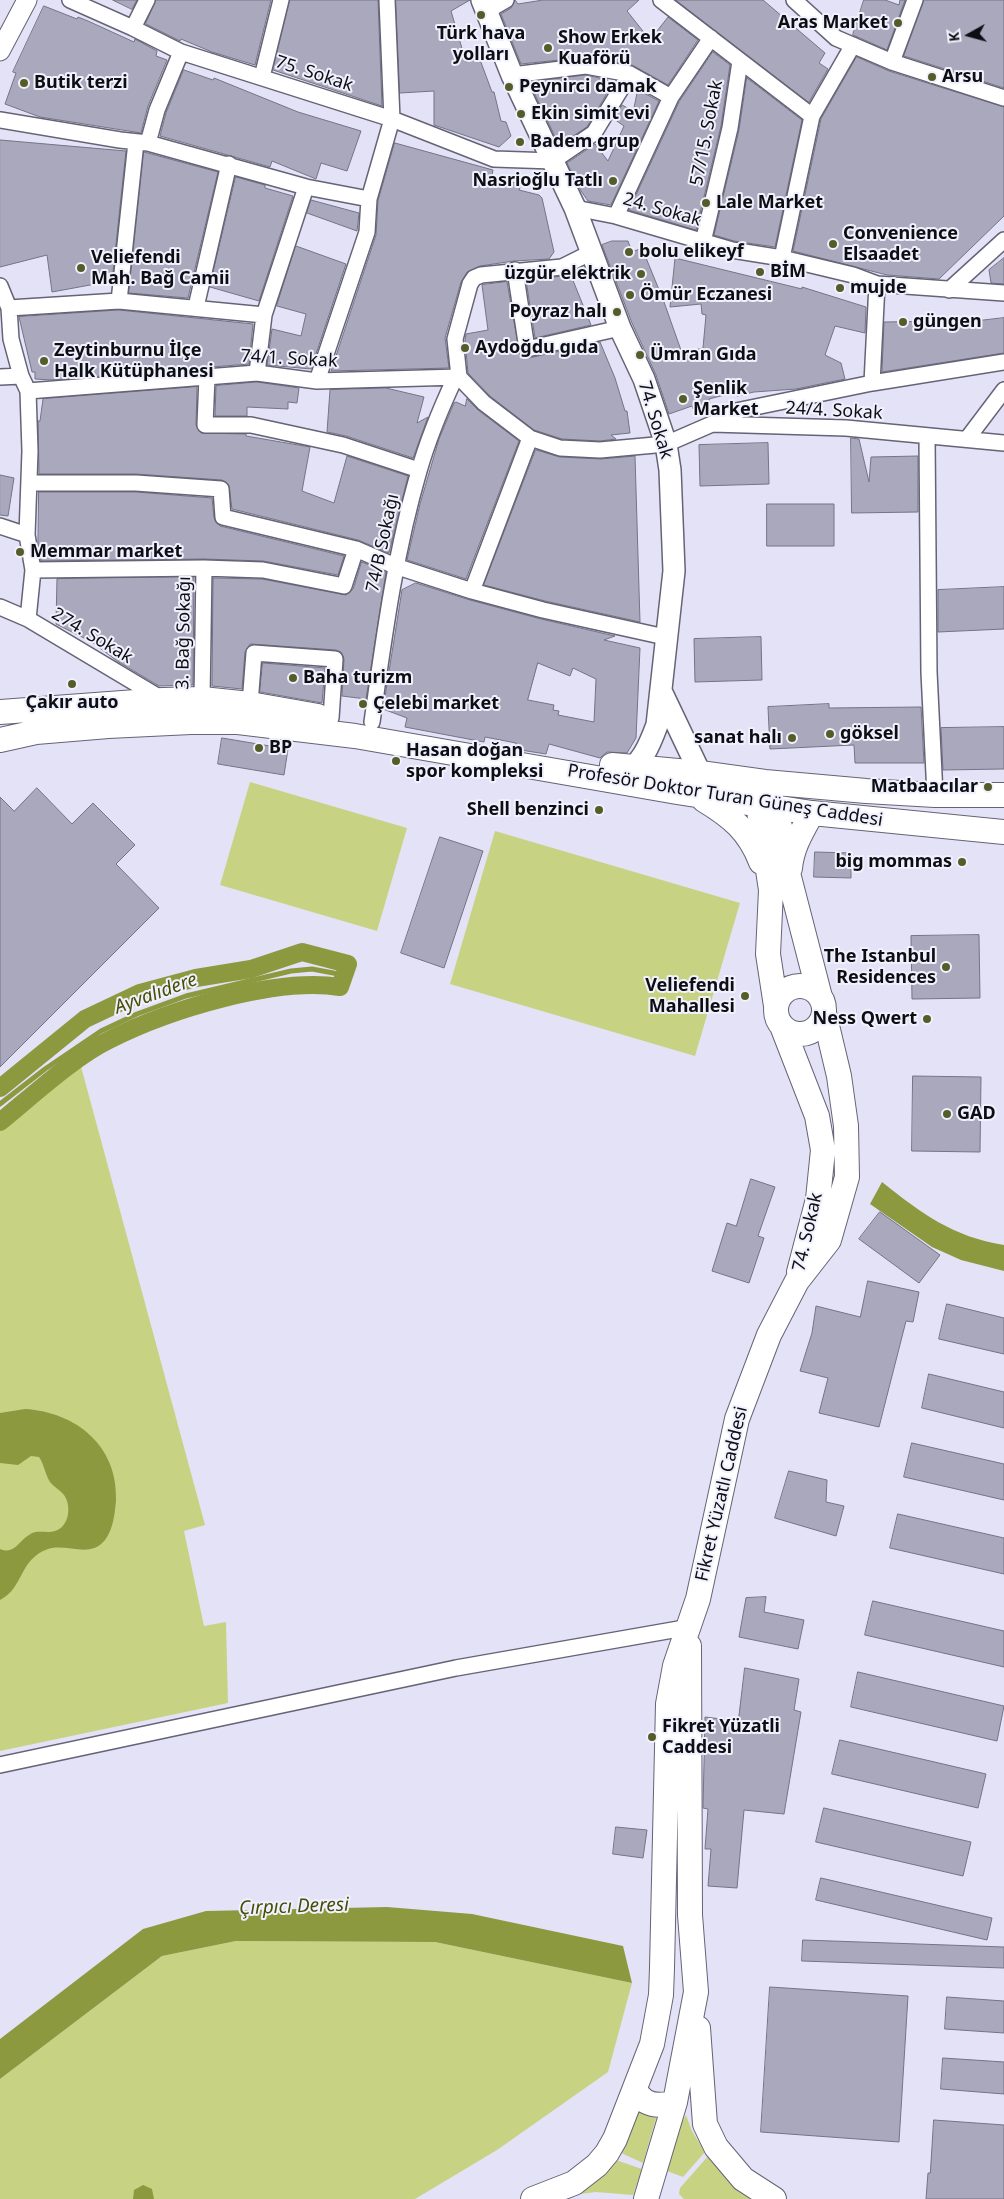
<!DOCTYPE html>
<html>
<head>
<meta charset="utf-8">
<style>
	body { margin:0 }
	#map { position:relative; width:1004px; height:2199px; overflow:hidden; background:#e4e2f7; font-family:"Noto Sans",sans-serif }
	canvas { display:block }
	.north { position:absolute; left:944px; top:10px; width:50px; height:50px; -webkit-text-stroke:4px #f1f1fd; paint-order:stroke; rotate:263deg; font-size:14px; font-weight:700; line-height:20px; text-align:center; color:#0d0d14 }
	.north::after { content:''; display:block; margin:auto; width:18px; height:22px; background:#0d0d14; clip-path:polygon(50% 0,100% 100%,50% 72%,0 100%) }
</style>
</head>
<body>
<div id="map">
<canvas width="1004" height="2199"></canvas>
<div class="north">K</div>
</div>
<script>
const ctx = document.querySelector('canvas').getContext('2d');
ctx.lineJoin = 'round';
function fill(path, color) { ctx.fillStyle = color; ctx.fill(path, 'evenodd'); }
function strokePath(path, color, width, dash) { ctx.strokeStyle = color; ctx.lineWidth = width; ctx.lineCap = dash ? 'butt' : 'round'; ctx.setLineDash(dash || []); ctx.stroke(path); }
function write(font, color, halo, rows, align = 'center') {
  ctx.font = font + ' "Noto Sans",sans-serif'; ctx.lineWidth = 4; ctx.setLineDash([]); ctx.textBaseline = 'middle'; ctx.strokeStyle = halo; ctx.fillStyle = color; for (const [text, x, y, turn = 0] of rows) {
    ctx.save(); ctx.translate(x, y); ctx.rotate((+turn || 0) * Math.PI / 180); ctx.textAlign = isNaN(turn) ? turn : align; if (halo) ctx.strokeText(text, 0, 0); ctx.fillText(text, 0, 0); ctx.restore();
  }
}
const green = new Path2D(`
	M250,782L407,828L377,931L220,885Z
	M495,831L740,903L695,1056L450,984Z
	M79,1059L205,1525L184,1531L204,1626L226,1622L228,1703L0,1751V1122Z
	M236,1941L435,1942L632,1983L608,2072L497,2150L415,2199H0V2079L162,1956Z
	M636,2110L656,2118L643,2163L619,2152Z
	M686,2115L692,2131L705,2152L683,2177L667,2171L680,2125Z
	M709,2155L727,2178L750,2199H684L679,2194L680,2188Z
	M613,2159L642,2169L633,2195L596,2192L564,2196Z`);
const water = new Path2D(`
	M882,1182C921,1213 953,1237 1004,1245V1271L961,1260L932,1247L870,1204Z
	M25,1409C76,1412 118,1446 116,1500C115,1513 113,1530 105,1540C90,1559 67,1543 48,1549C19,1559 24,1588 0,1600V1549C14,1555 19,1541 29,1535C37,1529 46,1534 55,1531C69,1527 72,1506 64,1495C60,1490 54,1487 50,1482C45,1474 44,1464 39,1457L31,1456L18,1465L0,1463V1413Z
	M387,1907L472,1914L623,1946L632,1983L435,1942L236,1941L162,1956L0,2079V2039L143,1929L206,1911Z
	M143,2185L152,2189L154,2199H133L134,2190Z`);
const stream = new Path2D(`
	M0,1104L45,1069L101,1031L137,1014L186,996L291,971L312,969L344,975`);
const canal = new Path2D(`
	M0,1088L85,1019L140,993L196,978L251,969L302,952L348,964L340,987C275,977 168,1010 109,1040C74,1057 32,1096 0,1122`);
const building = new Path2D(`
	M113,0H137L132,9Z
	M156,0H271L255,65L212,52L181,39L180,41L146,24Z
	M290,0H378L382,106L273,70Z
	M396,0H470L451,11L466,62L479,57L492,92H494L501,121L506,122L511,136L499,147L434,125V91L400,93Z
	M515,0L518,4L543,0H639L627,11L650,40L668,17L698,40L668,85L632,65L588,57L521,64L501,14L511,8Z
	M676,0H763L825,53L819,63L828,69L809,102Z
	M864,0H885L899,5L900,0H905L887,50L853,35Z
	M924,0H1004V88L904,56Z
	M44,6L77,19L78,17L88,21L134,42L135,39L157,51L156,56L167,60L148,106L141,133L40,117L5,104L16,73L13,72Z
	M713,52L730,65L721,126L696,230L629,210L679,102Z
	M857,57L889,71L1004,107V216L939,279L887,275L793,251L821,119Z
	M184,70L213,80L214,78L298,112L361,131L347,171L321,163L316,179L272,161L270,167L160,136L166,113Z
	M586,75L608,80L606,95L587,127L559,145L529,82Z
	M747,78L802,120L775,247L734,241L714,235L739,130Z
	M638,90L659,101L611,205L588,201L581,191L567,163L595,144L608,161L624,126L614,119L622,105L633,111Z
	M0,140L126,151L112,281L52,292L47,255L0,267Z
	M395,143L493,170L492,175L521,185L519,190L539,195L542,198L554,252L549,259L514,261L480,266L467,272L461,282L445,338L449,368L331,371L376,235L378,201Z
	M144,152L218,172L188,298L129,293Z
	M236,177L265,185V188L293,196L259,301L210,287Z
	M311,200L359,213L357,231L307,213Z
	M612,241H628L632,252L642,248L664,302L682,353L703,348L706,315L702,314L701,304L670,307L675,258L802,289V287L866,307L865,333L835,326L825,355L841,363L845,379L796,389L754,392L737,396L736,392L709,399L710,403L693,409L692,406L669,414L656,375L632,323L602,245Z
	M296,246L346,264L311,369L267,365L272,329L301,336L306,314L277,306Z
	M1004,258V284L991,283L989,270Z
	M570,273L591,325L535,338L526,280L563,276Z
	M507,282L520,355L529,358L600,342L615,378L625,411H627L630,433L611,435L616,439L600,441L562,439L534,430L490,396L468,373L465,340L466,334L488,330L482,285Z
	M119,310L253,324L249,364L52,380L35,379V372H32L19,317Z
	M1004,318V353L882,372L884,322L945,321L946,324Z
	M257,382L299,388L297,403L288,402V409L247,407V416H215L216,386Z
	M197,387L196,425L201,433L246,434V436L310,447L302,491L334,503L347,456L408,476L389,553L358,540L232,509L229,485L222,480L136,474H39L38,421H40L43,399Z
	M386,388L424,397L417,423L428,417L413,458L346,436L327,432L330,390Z
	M467,399L478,410L519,441L466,579L407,560L420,504L439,439L454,403L456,402L465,406Z
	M851,438L859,439L869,482L871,457L918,456V512L852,513Z
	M768,443L769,484L700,486L699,445Z
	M536,450L560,457L601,459L635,456L640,622L545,601L484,585Z
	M0,475L14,478L8,516L0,515Z
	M39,492H136L212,498L214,518L220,526L344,556L338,575L263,561L204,559L41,561L38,543Z
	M767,504H834V546H767Z
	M362,562L386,572L366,699L342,696L344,659L341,652L336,650L250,644L245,652L242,689L212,686L213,578L262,579L346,595L353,589Z
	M194,577L193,685L159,686L117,661L92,642L56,624L57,579Z
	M416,583L470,600L541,619L615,636L604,640L640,648L636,738L627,753L607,752L600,758L549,744L546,754L514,749L516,743L485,737L484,742L405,727L407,718L383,709L402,590ZM538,663L570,676L573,668L596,679L594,722L558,715L559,711L553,710L554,705L528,700Z
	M1004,587V629L938,632V590Z
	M761,637L762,680L695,682L694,639Z
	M263,663L325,668L322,703L260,692Z
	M829,704V708L921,707L924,763H855L854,745L770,749L768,707Z
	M1004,727V769L943,770L941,728Z
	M222,738L288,749L284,775L218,764Z
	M37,788L72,824L93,803L135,845L116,864L159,908L0,1067V797L14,811Z
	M440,837L483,851L444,968L401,953Z
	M815,852L851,853V878L814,877Z
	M979,935L980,998L912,999L911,936Z
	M913,1076L981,1077L980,1152L912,1151Z
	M751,1179L775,1187L758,1236L764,1238L749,1283L712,1271L727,1223L736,1226Z
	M880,1212L940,1255L919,1283L859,1239Z
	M868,1281L919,1292L913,1322L906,1321L879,1427L819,1413L828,1378L800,1371L812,1333L816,1306L860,1317Z
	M947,1304L1004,1318V1354L939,1339Z
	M929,1374L1004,1392V1428L922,1408Z
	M912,1443L1004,1464V1500L904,1477Z
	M789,1471L827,1480L826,1502L844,1506L836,1536L775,1518Z
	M898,1514L1004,1538V1574L890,1548Z
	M766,1597L764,1612L804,1620L798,1649L739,1637L746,1598Z
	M873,1601L1004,1631V1667L865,1635Z
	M745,1668L799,1679L794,1710L801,1712L784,1814L744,1810L737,1888L708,1886L711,1849H705L708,1809L703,1808L705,1717L738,1721Z
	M858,1672L1004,1706L997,1741L851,1707Z
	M840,1740L986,1774L978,1808L832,1774Z
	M824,1808L971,1842L963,1876L816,1842Z
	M616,1827L647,1830L643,1858L613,1854Z
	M821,1878L992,1918L987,1940L816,1900Z
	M803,1940L1004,1947V1968L802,1961Z
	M770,1987L908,1996L899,2142L761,2132Z
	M947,1997L1004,2001V2033L945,2029Z
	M943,2058L1004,2062V2094L941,2089Z
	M934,2120L1004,2125V2199H926L928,2173H930Z`);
const minor = new Path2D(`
	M70,0L133,28L181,52L392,119L494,159L553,161L594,133L630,74
	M661,0L812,116
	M794,0L836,38L892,62L1004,98
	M487,11L506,0
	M133,28L147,0
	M892,62L915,0
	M512,75L586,66L630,74L671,97
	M262,77L281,0
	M0,120L120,140L148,143L306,187L369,199
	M148,143L157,110L181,52
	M575,208L616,216L732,250L782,258L853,275L877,284L1004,293
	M616,216L671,97L711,38
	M703,242L730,128L740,61
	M592,252L562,267L481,275L474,278L470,284L455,339L459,377L484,403L530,438L560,448L600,450L666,444L712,424L846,428L1004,443
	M782,258L812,116L853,45
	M515,270L527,349L620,328
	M0,286L9,308L11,339L21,376L28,391L30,451L27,535L33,570L28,619
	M949,290L1004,240
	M119,301L136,142
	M196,307L229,164
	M9,308L119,301L264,315
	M257,373L264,315L306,187
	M0,377L21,376
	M207,377L205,425H251L343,445L419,470
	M317,381L367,232L369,199L392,119L387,0
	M872,383L877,284
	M28,391L257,373L317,381L459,377
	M712,424L731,412L872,383L1004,362
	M927,436L929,672L935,795
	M967,439L1004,390
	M29,483H136L221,489L223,517L356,549L395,566L472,591L543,610L665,637
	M0,526L27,535
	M33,570L204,568L263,570L344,586L356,549
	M472,591L530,438
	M0,607L28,619L162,699
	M202,699L204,568
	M250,704L254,653L335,659L331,718
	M372,722C384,637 395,553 419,471C428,439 441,408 455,378
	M0,1765L456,1668L690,1627`);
const tertiary = new Path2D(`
	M0,51L27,0`);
const secondary = new Path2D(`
	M482,0L512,75L575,208L620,328L644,379L666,444L670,470L674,571L657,725C650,744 641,767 621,775
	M661,691L700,773`);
const primary = new Path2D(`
	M0,712L163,700L202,699L250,704L318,716
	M0,740L36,732L108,726L191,722H238L355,736L677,792L812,813L1004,832
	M612,765L700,773L765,782L866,791L935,795H1004
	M762,791L758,804L771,890L768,954L776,1006
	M770,795L781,830L789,877L820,997
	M704,800C732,817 749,831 761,862
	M790,868C792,847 802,831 812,813
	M776 1010a24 24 0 1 1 48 0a24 24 0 1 1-48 0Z
	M782,1026L817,1116L823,1150L818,1199L799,1272
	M698,2028L705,2124L716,2147L743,2179L774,2199
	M635,2089C642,2106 660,2107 675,2102
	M533,2199L574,2183L597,2165L607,2153L615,2139L652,2044L661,1995L662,1968L668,1704L675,1666L698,1599L737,1419L769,1335L797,1281L829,1240L847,1177L846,1126L839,1076L824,1013
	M646,2199L675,2102L696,1992L690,1915L689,1646`);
const markers = [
	[481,15,5,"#555c2a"],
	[898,23,5,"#555c2a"],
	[548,48,5,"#555c2a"],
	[932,77,5,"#555c2a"],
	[24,83,5,"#555c2a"],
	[509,87,5,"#555c2a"],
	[521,114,5,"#555c2a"],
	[520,142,5,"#555c2a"],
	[613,181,5,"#555c2a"],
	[706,203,5,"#555c2a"],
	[833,244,5,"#555c2a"],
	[629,252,5,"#555c2a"],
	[81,268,5,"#555c2a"],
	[760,272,5,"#555c2a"],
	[641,274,5,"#555c2a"],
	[840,288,5,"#555c2a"],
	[630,295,5,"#555c2a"],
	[617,312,5,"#555c2a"],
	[903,322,5,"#555c2a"],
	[465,348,5,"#555c2a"],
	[640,355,5,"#555c2a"],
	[44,361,5,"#555c2a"],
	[683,399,5,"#555c2a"],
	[20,552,5,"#555c2a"],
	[293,678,5,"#555c2a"],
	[72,684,5,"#555c2a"],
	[363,704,5,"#555c2a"],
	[830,734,5,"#555c2a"],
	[792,738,5,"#555c2a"],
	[259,748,5,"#555c2a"],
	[396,761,5,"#555c2a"],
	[988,787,5,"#555c2a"],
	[599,810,5,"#555c2a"],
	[962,862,5,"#555c2a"],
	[946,967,5,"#555c2a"],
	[745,996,5,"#555c2a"],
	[927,1019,5,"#555c2a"],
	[947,1114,5,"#555c2a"],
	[652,1737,5,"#555c2a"]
];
const poiNames = [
	["Aras Market",888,23,"right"],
	["Türk hava",481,34,"center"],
	["yolları",481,55,"center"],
	["Show Erkek",558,38],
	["Kuaförü",558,59],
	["Arsu",942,77],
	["Butik terzi",34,83],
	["Peynirci damak",519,87],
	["Ekin simit evi",531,114],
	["Badem grup",530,142],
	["Nasrioğlu Tatlı",603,181,"right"],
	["Lale Market",716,203],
	["Convenience",843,234],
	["Elsaadet",843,255],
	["bolu elikeyf",639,252],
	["Veliefendi",91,258],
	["Mah. Bağ Camii",91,279],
	["BİM",770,272],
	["üzgür elektrik",631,274,"right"],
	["mujde",850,288],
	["Ömür Eczanesi",640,295],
	["Poyraz halı",607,312,"right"],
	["güngen",913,322],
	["Aydoğdu gıda",475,348],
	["Zeytinburnu İlçe",54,351],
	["Halk Kütüphanesi",54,372],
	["Ümran Gıda",650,355],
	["Şenlik",693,389],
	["Market",693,410],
	["Memmar market",30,552],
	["Baha turizm",303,678],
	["Çakır auto",72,703,"center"],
	["Çelebi market",373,704],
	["göksel",840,734],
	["sanat halı",782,738,"right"],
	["BP",269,748],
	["Hasan doğan",406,751],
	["spor kompleksi",406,772],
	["Matbaacılar",978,787,"right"],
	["Shell benzinci",589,810,"right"],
	["big mommas",952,862,"right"],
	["The Istanbul",936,957,"right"],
	["Residences",936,978,"right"],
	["Veliefendi",735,986,"right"],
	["Mahallesi",735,1007,"right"],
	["Ness Qwert",917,1019,"right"],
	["GAD",957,1114],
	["Fikret Yüzatli",662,1727],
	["Caddesi",662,1748]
];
const streetNames = [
	["75. Sokak",314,74,18],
	["57/15. Sokak",707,133,-79],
	["24. Sokak",662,210,16],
	["74/1. Sokak",289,359,3],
	["24/4. Sokak",834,411,3],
	["74. Sokak",655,420,73],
	["74/B Sokağı",383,543,-78],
	["3. Bağ Sokağı",184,633,-89],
	["274. Sokak",92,636,31],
	["Profesör Doktor Turan Güneş Caddesi",725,796,9],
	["74. Sokak",808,1232,-77],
	["Fikret Yüzatlı Caddesi",722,1494,-77]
];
const waterNames = [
	["Ayvalıdere",156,994,-20],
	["Çırpıcı Deresi",294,1907,-2]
];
fill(green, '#c7d383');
fill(water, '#8d993e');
strokePath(stream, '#8d993e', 5);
strokePath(canal, '#8d993e', 18);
fill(building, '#a9a8bc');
strokePath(building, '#757386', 1);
strokePath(minor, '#656375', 18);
strokePath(tertiary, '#656375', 21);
strokePath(secondary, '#656375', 24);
strokePath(primary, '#656375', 26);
strokePath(minor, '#fff', 15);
strokePath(tertiary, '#fff', 19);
strokePath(secondary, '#fff', 21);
strokePath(primary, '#fff', 24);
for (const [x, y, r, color] of markers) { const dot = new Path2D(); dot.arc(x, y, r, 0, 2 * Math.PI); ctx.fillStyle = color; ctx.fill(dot); strokePath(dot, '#f1f1fd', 2); }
write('bold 18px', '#0d0d14', '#f1f1fd', poiNames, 'left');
write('18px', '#0d0d14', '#f1f1fd', streetNames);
write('italic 19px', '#464d06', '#f1f1fd', waterNames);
</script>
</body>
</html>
